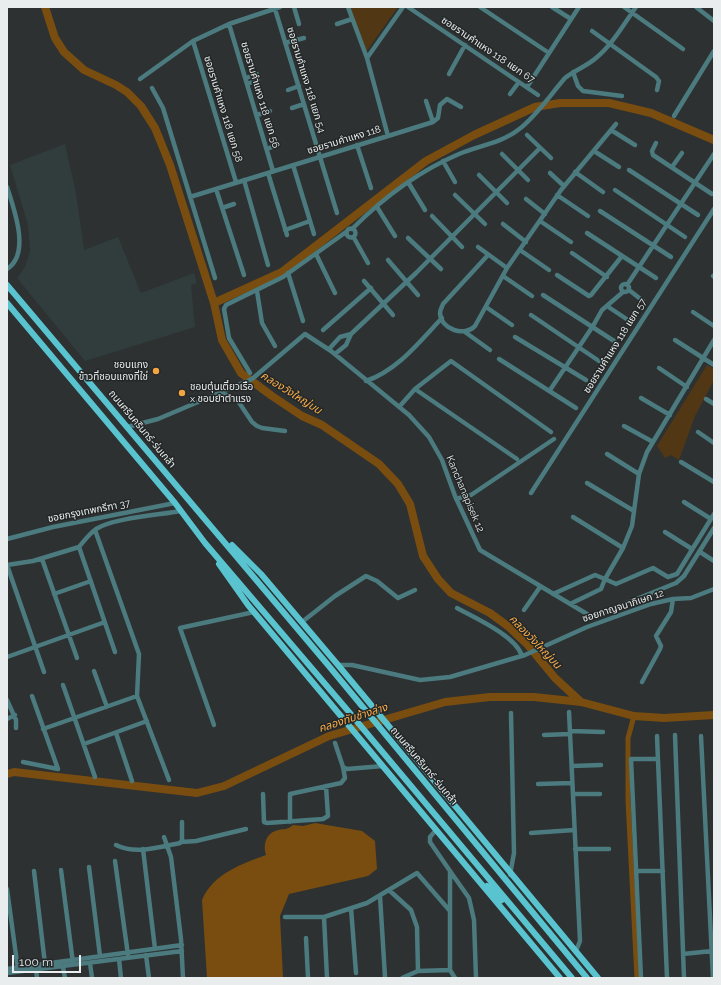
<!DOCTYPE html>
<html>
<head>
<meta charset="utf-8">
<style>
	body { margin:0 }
	#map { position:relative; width:721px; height:985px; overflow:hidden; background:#2d3131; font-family:Raleway,sans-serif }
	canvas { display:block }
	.frame { position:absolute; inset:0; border:8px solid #eaeded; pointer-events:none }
	.scale { position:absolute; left:12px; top:955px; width:69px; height:18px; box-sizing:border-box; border:2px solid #eaeded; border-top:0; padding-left:5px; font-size:12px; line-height:14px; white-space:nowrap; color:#eaeded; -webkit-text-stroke:3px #232727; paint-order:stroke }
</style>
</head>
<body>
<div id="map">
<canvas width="721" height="985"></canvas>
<div class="frame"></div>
<div class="scale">100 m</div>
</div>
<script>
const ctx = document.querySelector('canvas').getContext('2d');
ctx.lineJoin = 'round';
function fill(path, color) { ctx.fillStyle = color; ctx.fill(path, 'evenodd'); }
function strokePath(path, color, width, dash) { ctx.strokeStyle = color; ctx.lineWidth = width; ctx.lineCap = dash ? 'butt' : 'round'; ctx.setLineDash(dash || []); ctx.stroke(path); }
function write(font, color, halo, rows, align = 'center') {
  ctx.font = font + ' Raleway,"Noto Sans Thai",sans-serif'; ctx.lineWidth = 3; ctx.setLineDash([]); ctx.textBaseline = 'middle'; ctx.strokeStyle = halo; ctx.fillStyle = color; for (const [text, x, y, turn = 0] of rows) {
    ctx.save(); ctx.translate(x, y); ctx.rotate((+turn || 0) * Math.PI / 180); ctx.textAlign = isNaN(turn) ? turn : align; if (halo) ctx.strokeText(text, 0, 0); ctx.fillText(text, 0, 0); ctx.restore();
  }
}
const built = new Path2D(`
	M65,144L76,193L84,250L118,237L141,293L194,273L197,283L191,285L195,327L85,361L17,278L25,267L30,251L28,225L10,165Z`);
const green = new Path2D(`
	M350,7H398L366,52Z
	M707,365L714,369V380L695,416L679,460L671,455L665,458L657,446Z`);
const water = new Path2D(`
	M315,823L362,831L375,841L377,869L368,876L289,894L280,916L283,978H207L202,900C213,874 241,864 266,855C263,846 265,835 275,831C282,828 287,831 293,825L303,826Z`);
const canal = new Path2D(`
	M634,716L628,738V800L637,978`);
const river = new Path2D(`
	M45,7L55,38L64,52L84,70L116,85L127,92L141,106L155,128L170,165L214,303L222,340L241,373L272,396L302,416L322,425L379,464L398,484L410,504L423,556L438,579L451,593L490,613L509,627L527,644L555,678L581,702
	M214,303L282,272L426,161L474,135L535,107L560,103H609L651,113L714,140
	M7,774L14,772L197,793L224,786L329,736L445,702L490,697H534L581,702L634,716L664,718L714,715`);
const minor = new Path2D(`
	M294,7L299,24
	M348,7L367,58
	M408,7L538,95
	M480,7L549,53
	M552,7L571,19
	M624,7L683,49
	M696,7L714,21
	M275,9L337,213
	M229,24L273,171
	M337,24L352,19
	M592,31L656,77L659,81L657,90
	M193,41L236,182
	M285,43L304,38
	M573,72L578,86L583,91L622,96
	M449,74L465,45
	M246,78L257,74
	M140,79L193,41L229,24L280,7
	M247,84L258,80
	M527,87L579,7
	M152,88L163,108L215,278
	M288,90L299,86
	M510,94L519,82
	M426,101L433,122
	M292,108L304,104
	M257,115L270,111
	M674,116L714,51
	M611,130L635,145
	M527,135L551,158
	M388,136L433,122L438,118L440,105L447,99L461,107
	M656,143L652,151L653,155L712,194
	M357,145L371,188
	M267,149L277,145
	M594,151L619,167
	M502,154L528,180
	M443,161L455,182
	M293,165L314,234
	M672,167L682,153
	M629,170L698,215
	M575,172L603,192
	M268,173L287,235
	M550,173L564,186
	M479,175L507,203
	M244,180L268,265
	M408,182L425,210
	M7,187C14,209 31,254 7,269
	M216,189L244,275
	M615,190L685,237
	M455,195L485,224
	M557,195L588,216
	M190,197L388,136L367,58L403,7
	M526,199L545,214
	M377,207L395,236
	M222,208L234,204
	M600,211L671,257
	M432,216L462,247
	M540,221L571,242
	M503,224L526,242
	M346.5 233a4.5 4.5 0 1 1 9 0a4.5 4.5 0 1 1-9 0Z
	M352,229C383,198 419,171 459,154C478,146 501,143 518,130C535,118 551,94 565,78C575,70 587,66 596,58C612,45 624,24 636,7
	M285,230L310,221
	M587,233L656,278
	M354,238L368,263
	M408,238L441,269
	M478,247L507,268
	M520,250L549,270
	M572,253L607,277
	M316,254L335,293
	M488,255L443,304C442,307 440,310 440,313C441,330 465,337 475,326L507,268L561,190L616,124
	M388,260L418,295
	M288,273L303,321
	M557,275L589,296L591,295L622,256
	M503,276L532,296
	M713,276L714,277
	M364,281L393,315
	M621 288a4 4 0 1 1 8 0a4 4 0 1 1-8 0Z
	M627,285L714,154
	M629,290L643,301
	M257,291L262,323L275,346
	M543,295L614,341
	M607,306L628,320
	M486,307L512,325
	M693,312L714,326
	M531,315L599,361
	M323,330L371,288
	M465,332L490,350
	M515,337L586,380
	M675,340L714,365
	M714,340L647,452L639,474L632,526L623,548L605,579L616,584L653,568L668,577L677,574L714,514
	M329,349L340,337L351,334
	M335,354L346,345L351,334L416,273L540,148
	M499,359L576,408
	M659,368L687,387
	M250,373L229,338L224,309L226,305L283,277L346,232
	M366,381C398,370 419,342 442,318
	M415,389L517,459
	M550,390L593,326L602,310L623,292
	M221,392L238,401L252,422L257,426L262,428L285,431
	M641,398L670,415
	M706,399L714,404
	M399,407L415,389L451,361L551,432
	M624,426L653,442
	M127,427L158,419L252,379L305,334L331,351L409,415L429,437L442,460L455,496L480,550L592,617L676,583L684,576L714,528
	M698,432L714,443
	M607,454L639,474
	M681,462L714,482
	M587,483L634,511
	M531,493L714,209
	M456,499L471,495L554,439
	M684,502L711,519
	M573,517L623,548
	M95,530L139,654L137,696L169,780
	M665,532L692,549
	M7,539L53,527L175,503
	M700,552L714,561
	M42,559L77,658
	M7,565L44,672
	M7,565L33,561L79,547
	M54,594L91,581
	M553,594L595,575L605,579L601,589L570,604
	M457,608C475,618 516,636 522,656
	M524,610L540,587
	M302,622L335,596L366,576L377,581L398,598L415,590
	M115,652L79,547C84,541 89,534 96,529C113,518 159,515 181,511
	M7,657L105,622
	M338,665H352L420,680L450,677L525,655L587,627L651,604L673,599L691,598L714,589
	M94,671L107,707
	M642,682L660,649L661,646L656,636L671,612L673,599
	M63,685L95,777
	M7,700L16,720V728
	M569,712L580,941L576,951
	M7,719L15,715
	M214,725L180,628L254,612
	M43,729L137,696
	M570,731L603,732
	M116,733L132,781
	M544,735L570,734
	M675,735L684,978
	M657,736L667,978
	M701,736L713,978
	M335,743L343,767L347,769L383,766
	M84,744L147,721
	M23,762L58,769L32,696
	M572,766L601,765
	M538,784L572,783
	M263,794L264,822L267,823L323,819L328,816L326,786
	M573,794H600
	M290,822V794L341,783L345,778L343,767
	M436,830L430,837V842L450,871V970L455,978
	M531,833L574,830
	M164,837L171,857L181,939L183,978
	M181,842L196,841L246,829
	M116,845C136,855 159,847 180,843L182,840V822
	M143,849L155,949
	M575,849H609
	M115,861L128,955
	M89,867L100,956
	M61,870L73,963
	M34,871L45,964
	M450,871L469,898L474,920L476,978
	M637,871H663
	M510,875L514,853L511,713
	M7,889L18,970
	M390,891L411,910L417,927L418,971
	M380,896L385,977
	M351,908L356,973
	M285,917H324L367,903L417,873L450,911
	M324,917L327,978
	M306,938L308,978
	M683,954L712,951
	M146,955L149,978
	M119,959L121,978
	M90,963L92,978
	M63,967L65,978
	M7,969L182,945
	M36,969L37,978
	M7,973L182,951
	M402,978L418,971L450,970
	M641,978L631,759H658`);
const major = new Path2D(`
	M7,285L328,665L587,978
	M7,303L175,503L205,543L349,712L572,978
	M232,545L261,574L338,665L598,978
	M219,564L248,605L560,978
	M487,886L502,900`);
const markers = [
	[156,371,4,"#f2a541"],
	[182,393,4,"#f2a541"]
];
const streetNames = [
	["ซอยรามคำแหง 118 แยก 67",488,50,34],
	["ซอยรามคำแหง 118 แยก 54",306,80,73],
	["ซอยรามคำแหง 118 แยก 56",260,95,73],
	["ซอยรามคำแหง 118 แยก 58",223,109,73],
	["ซอยรามคำแหง 118",344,140,-17],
	["ซอยรามคำแหง 118 แยก 57",615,346,-58],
	["ถนนศรีนครินทร์-ร่มเกล้า",142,429,50],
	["Kanchanapisek 12",465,494,67],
	["ซอยกรุงเทพกรีฑา 37",89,511,-11],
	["ซอยกาญจนาภิเษก 12",623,606,-18],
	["ถนนศรีนครินทร์-ร่มเกล้า",424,766,50]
];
const poiNames = [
	["ชอบแกง",148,365],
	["ข้าวที่ชอบแกงที่ใช่",148,377],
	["ชอบตุ๋นเตี๋ยวเรือ",190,387,"left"],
	["x ชอบยำตำแรง",190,399,"left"]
];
const waterNames = [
	["คลองวังใหญ่บน",291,393,32],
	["คลองวังใหญ่บน",535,642,46],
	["คลองทับช้างล่าง",353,718,-18]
];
fill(built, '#313c3d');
fill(green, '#523715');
fill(water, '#794d0f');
strokePath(canal, '#794d0f', 5);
strokePath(river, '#794d0f', 8);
strokePath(minor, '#4b7a7f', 4.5);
strokePath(major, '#59c4cf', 6);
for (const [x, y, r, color] of markers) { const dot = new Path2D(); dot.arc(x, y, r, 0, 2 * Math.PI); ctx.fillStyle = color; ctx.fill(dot); strokePath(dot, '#232727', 1.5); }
write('10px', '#eaeded', '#232727', streetNames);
write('10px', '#eaeded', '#232727', poiNames, 'right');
write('italic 11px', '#fcad49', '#232727', waterNames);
</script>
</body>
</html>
